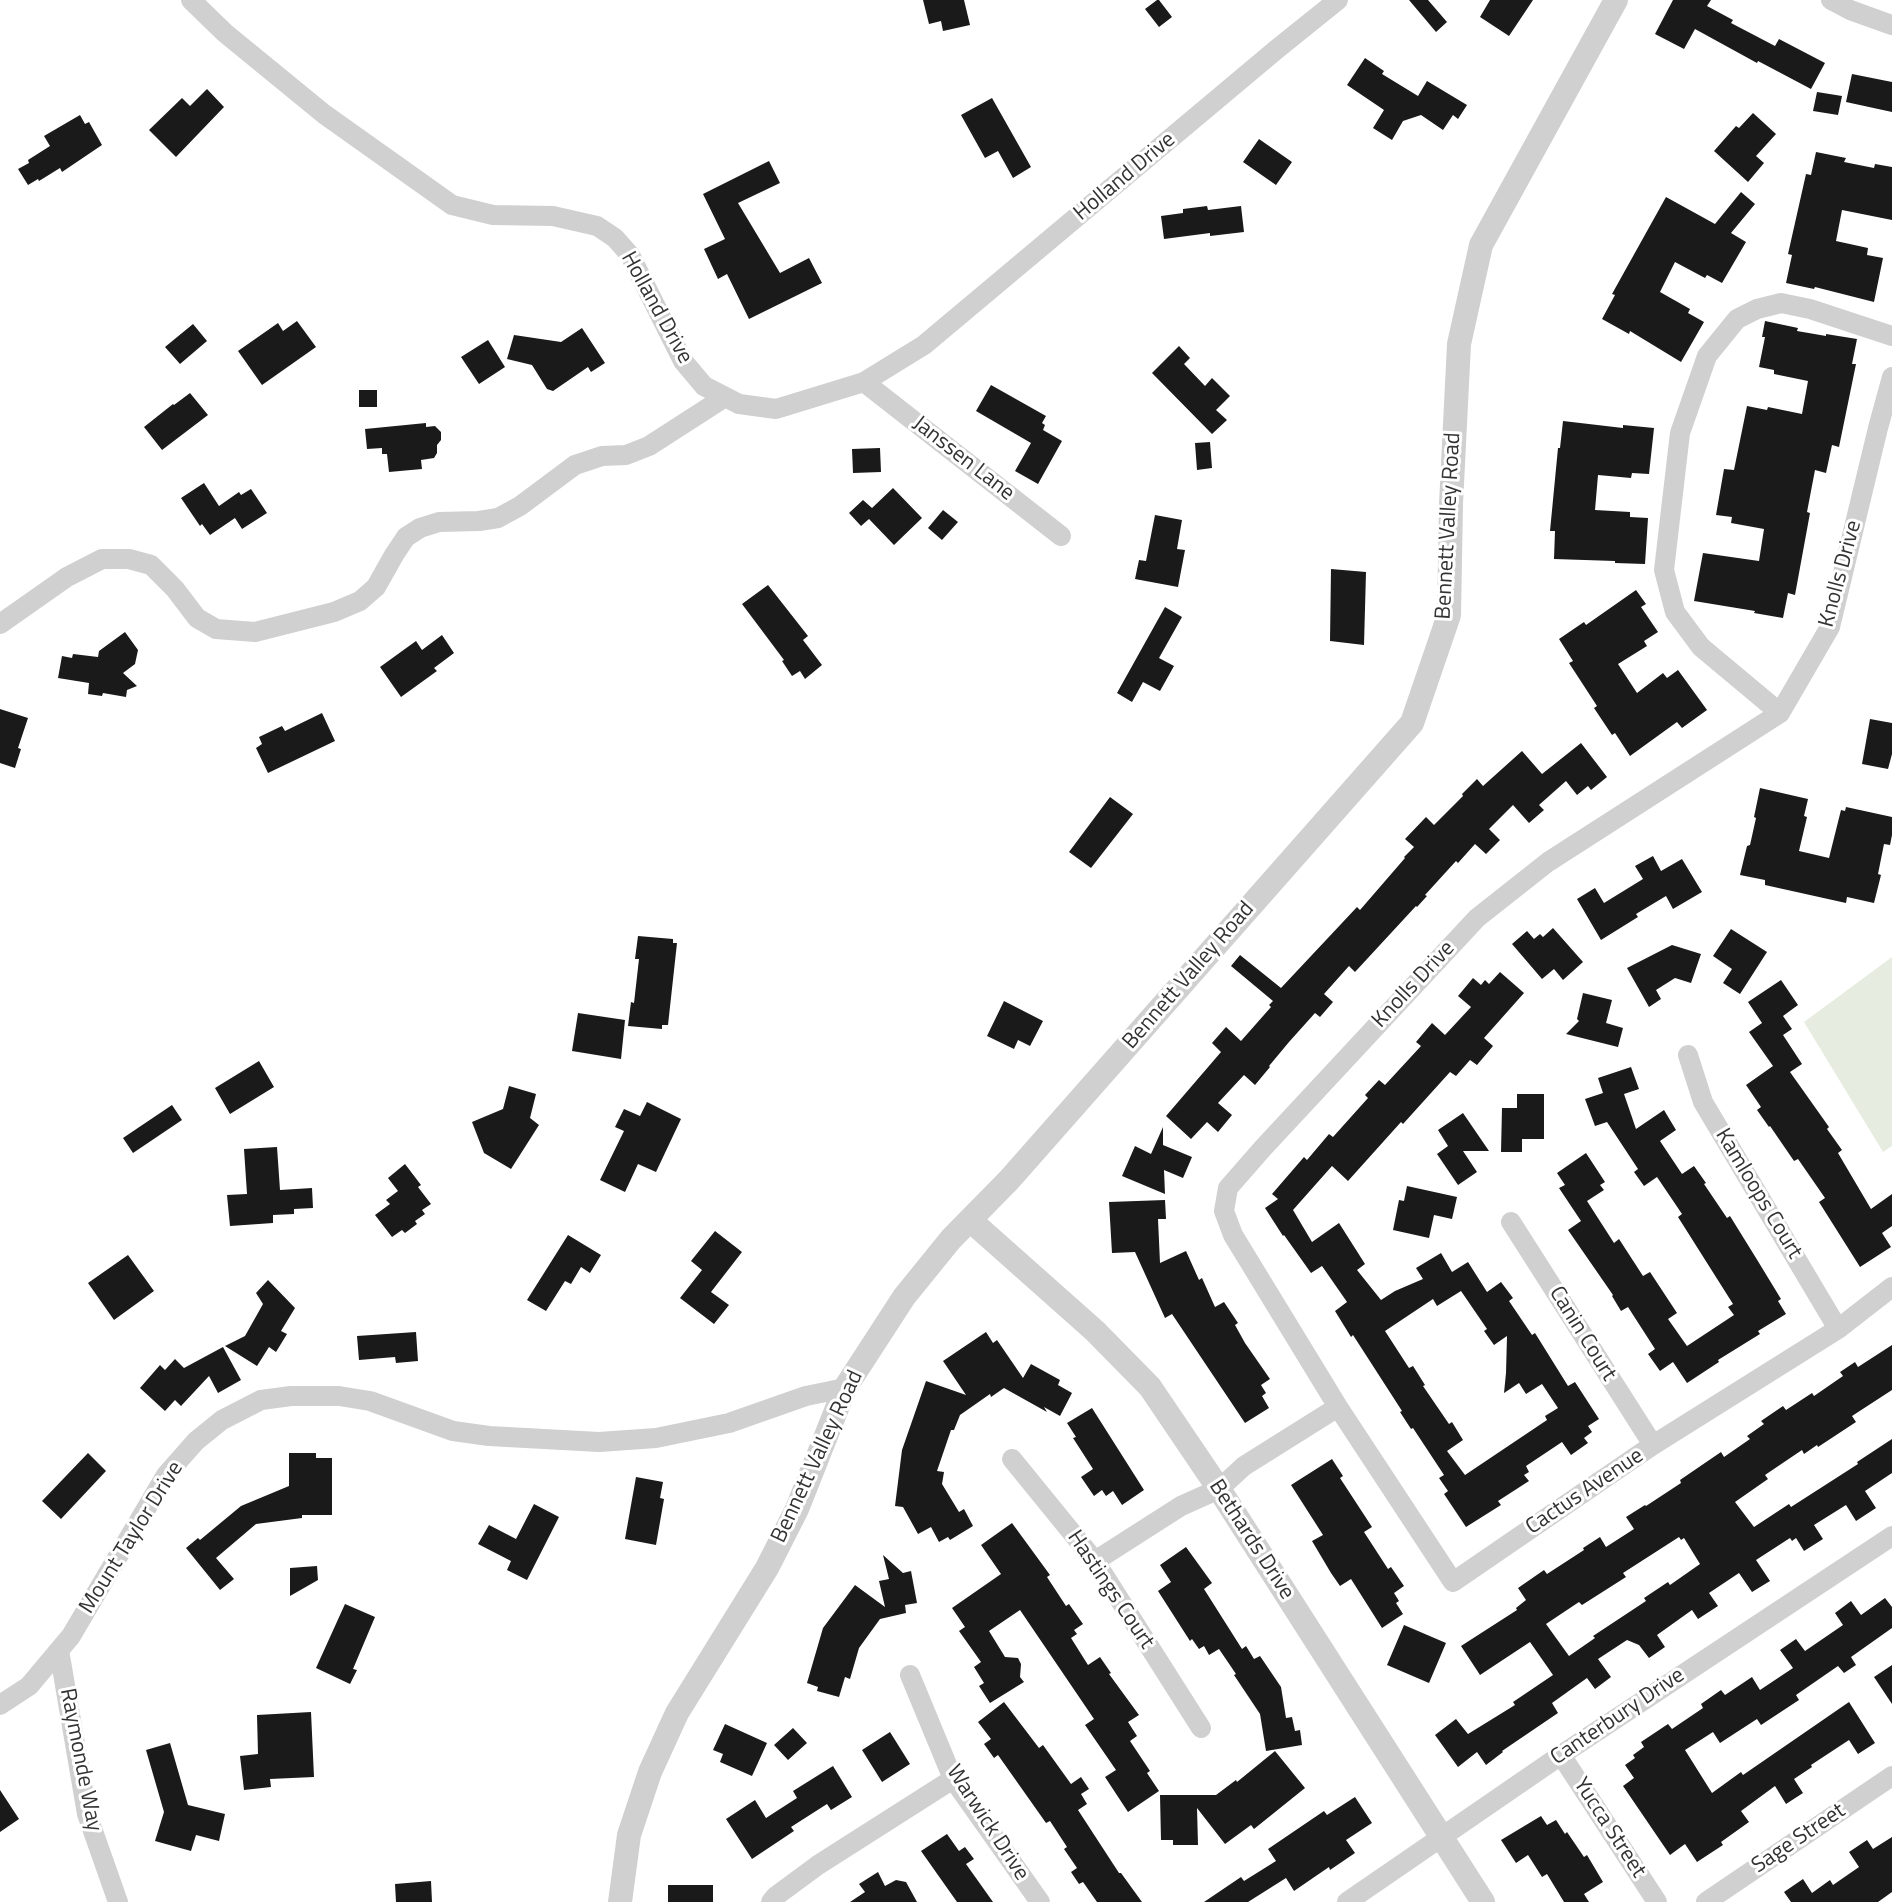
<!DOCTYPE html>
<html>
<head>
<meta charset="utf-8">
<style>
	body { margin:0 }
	canvas { display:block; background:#fff }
</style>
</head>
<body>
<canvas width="1892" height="1902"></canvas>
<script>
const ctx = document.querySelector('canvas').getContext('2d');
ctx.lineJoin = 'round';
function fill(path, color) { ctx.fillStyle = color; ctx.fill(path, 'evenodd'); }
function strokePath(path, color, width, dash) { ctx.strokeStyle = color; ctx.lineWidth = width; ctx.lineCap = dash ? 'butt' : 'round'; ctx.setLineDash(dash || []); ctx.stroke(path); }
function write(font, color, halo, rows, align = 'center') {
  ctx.font = font + ' "Titillium Web",sans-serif'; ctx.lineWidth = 6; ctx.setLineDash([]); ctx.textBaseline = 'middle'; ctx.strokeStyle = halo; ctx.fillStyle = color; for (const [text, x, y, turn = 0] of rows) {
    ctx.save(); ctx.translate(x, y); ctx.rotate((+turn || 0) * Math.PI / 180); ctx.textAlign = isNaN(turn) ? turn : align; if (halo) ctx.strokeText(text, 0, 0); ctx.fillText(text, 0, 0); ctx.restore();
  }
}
const green = new Path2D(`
	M1892,957V1146L1883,1152L1804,1022Z`);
const building = new Path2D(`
	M923,0H964L970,25L943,31L941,21L929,24Z
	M1157,0H1159L1172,17L1159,27L1145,9Z
	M1409,0H1428L1447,22L1436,32Z
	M1490,0H1533L1509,36L1480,17Z
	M1673,0H1711L1707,6L1733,20L1731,23L1775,46L1779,39L1825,63L1811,89L1758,61L1757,63L1695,29L1684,49L1655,34Z
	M1365,58L1384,71L1382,74L1418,96L1427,81L1467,105L1458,119L1453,115L1443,130L1421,115L1403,121L1392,140L1373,128L1384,110L1347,85Z
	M1852,74L1892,82V112L1846,102Z
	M207,89L224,107L176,157L149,130L182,98L190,106Z
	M1817,92L1842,96L1838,115L1813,111Z
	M992,98L1031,167L1013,178L998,151L985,158L961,115Z
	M1753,113L1776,134L1756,156L1764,163L1748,182L1714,151L1736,126L1739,128Z
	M80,115L85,124L89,122L102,145L62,172L60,168L39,181L38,179L28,185L18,169L29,163L28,160L50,146L44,136Z
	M1259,139L1292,162L1276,185L1243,162Z
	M1816,152L1846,158L1844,162L1874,168L1875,164L1892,167V220L1842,210L1836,241L1868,248L1867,255L1883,258L1874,302L1815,287L1814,289L1786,283L1792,255L1788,254L1806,174L1811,175Z
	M769,161L780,183L738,203L780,273L809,258L822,283L749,319L727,274L718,279L704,249L725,239L703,194Z
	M1741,192L1755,204L1731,233L1746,242L1722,283L1707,275L1705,278L1675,262L1660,292L1690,309L1688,313L1704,322L1681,362L1630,331L1629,334L1602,319L1615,295L1612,294L1666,197L1715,224Z
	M1207,206L1208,210L1241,206L1244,232L1210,236V233L1164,239L1161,216L1183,213V209Z
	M297,321L316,347L262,385L238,351L278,323L283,331Z
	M1765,321L1798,328L1797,331L1826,336V334L1857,339L1852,364H1856L1839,447L1832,445L1826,473L1815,470L1807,512L1810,513L1795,595L1788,593L1783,618L1754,613L1755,611L1694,601L1703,553L1759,561L1764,529L1731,523L1732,517L1716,515L1724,469L1734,470L1747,406L1767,410L1768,407L1802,414L1808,381L1774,374V370L1759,367L1765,337H1762Z
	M193,324L207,341L180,364L165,347Z
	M582,328L605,363L591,372L588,367L553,391L547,389L532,365L507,359L514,335L561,342Z
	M488,340L505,367L479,384L461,357Z
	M1179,346L1190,358L1184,364L1205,386L1212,378L1230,396L1216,410L1227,420L1212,434L1152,373Z
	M991,385L1046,416L1042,423L1045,425L1043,430L1062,441L1038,484L1015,471L1031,443L976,411Z
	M359,390H377V407H359Z
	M190,393L208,415L162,450L144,427L173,404L174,405Z
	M1563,421L1623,428V425L1654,428L1649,474L1632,473L1631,478L1598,475L1595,510L1630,512V517L1648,518L1645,564L1615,563V561L1554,559L1555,531H1550L1558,448H1560Z
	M426,423V427L435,426L441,432V440L437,445V453L434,458L421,460L422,469L389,472L387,454H382V448L367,449L365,429Z
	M1210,442L1212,468L1197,470L1195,443Z
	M880,448L881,472L853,473L852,449Z
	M204,483L219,506L239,492L241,495L251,489L267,513L242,529L235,518L210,535L202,524L200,526L181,498Z
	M893,488L922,518L894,545L869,519L861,526L849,513L863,500L872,508Z
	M943,510L958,522L942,540L928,528Z
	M1155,515L1182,520L1177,549L1185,550L1178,587L1135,579L1139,560L1146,561Z
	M1331,569L1366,572L1364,645L1330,641Z
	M768,585L808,636L803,640L822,665L805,679L800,671L792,676L782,661L784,660L742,604Z
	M1636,590L1646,604L1641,607L1658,632L1644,641L1647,646L1618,664L1637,693L1663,673L1667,678L1678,670L1707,710L1682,728L1677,722L1630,756L1615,733L1612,735L1594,708L1597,706L1569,663L1573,661L1559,639L1584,622L1586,625Z
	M1165,607L1182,617L1159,658L1174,666L1160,691L1143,682L1132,702L1117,693Z
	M125,632L138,650L135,664L123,673L137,686L127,690L126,697L103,693L102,696L88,694L89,683L58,678L62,656L72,658L73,654L98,657L99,651Z
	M442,635L454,653L434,668L437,671L401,697L380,667L416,641L422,650Z
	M0,709L28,718L18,748L21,749L15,768L0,763Z
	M322,713L335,741L268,773L256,748L262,744L259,737L282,726L285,731Z
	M1870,719L1892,723V754L1888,769L1862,764Z
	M1581,743L1607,777L1591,790L1588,786L1577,795L1566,781L1539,805L1544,810L1529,823L1513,805L1489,829L1500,840L1486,854L1475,844L1458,863L1456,861L1425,895L1427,896L1417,907L1416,906L1355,972L1349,966L1324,994L1333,1002L1320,1017L1315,1013L1289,1042L1269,1066L1270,1067L1255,1085L1244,1075L1218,1103L1232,1115L1218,1132L1207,1122L1191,1139L1166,1116L1221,1052L1212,1043L1226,1027L1241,1041L1271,1007L1269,1005L1273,1001L1231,966L1240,955L1281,988L1357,907L1360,910L1405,858L1404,857L1414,847L1405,839L1426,817L1434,825L1463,796L1462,794L1477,779L1483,786L1522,751L1542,774Z
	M1760,788L1808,799L1804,816L1807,817L1799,851L1829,858L1841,810L1845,811L1846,807L1892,817V835L1890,845L1884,844L1878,874L1881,875L1874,903L1847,897L1846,903L1765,885V880L1740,875L1747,846L1750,845L1756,818L1754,817Z
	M1110,797L1133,814L1091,868L1069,852Z
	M1653,856L1661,871L1682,859L1702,892L1673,909L1666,896L1636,914L1638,917L1601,940L1577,899L1595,888L1604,903L1643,879L1635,866Z
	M1553,928L1583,962L1563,980L1554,969L1542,979L1512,944L1527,931L1534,939L1540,934L1543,937Z
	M1731,929L1767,952L1740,994L1723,983L1732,969L1713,956Z
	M638,936L673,939V943H677L668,1025H662V1029L628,1026L631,1002L634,1003L639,959H635Z
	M1672,945L1701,954L1691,983L1675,978L1656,990L1661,999L1649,1007L1627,968Z
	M1500,972L1524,993L1484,1038L1493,1046L1477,1065L1470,1060L1456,1076L1450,1072L1403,1124L1401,1122L1348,1181L1332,1166L1293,1210L1312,1242L1339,1223L1365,1264L1357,1270L1381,1300L1395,1291L1423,1279L1416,1268L1441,1253L1452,1272L1468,1262L1487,1292L1501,1282L1513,1298L1509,1301L1532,1335L1535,1333L1568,1386L1575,1382L1599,1419L1588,1426L1592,1432L1584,1438L1588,1443L1571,1455L1562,1442L1526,1466L1529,1472L1524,1475L1529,1481L1498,1501L1501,1505L1466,1527L1444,1494L1448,1491L1439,1478L1444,1475L1413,1428L1411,1429L1400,1412L1402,1411L1353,1335L1351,1337L1335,1311L1347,1302L1322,1266L1311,1273L1284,1235L1283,1236L1265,1208L1278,1199L1272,1194L1304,1157L1307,1160L1329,1134L1333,1137L1368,1098L1365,1095L1379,1080L1385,1085L1421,1046L1416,1042L1432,1023L1445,1035L1471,1007L1458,996L1473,978L1481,985L1485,980L1489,984ZM1461,1291L1487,1329L1484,1331L1494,1345L1507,1336L1506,1373L1504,1393L1519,1383L1526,1394L1542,1384L1558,1408L1545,1416L1547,1420L1465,1475L1447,1451L1463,1440L1452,1422L1449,1424L1423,1386L1425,1385L1413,1366L1409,1368L1385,1331L1433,1299L1437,1306Z
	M1781,980L1798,1005L1783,1016L1792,1029L1783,1035L1802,1064L1790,1072L1829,1127L1827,1129L1842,1150L1838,1153L1871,1209L1892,1194V1226L1882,1233L1891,1247L1860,1267L1819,1202L1825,1198L1798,1159L1794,1161L1770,1126L1769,1127L1757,1110L1761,1107L1746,1085L1773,1066L1749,1032L1762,1023L1748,1002Z
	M1583,993L1612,1000L1606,1023L1623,1028L1618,1047L1566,1034L1579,1021L1577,1019Z
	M1004,1001L1043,1021L1030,1046L1018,1040L1014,1049L987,1036Z
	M578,1013L625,1020L621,1059L572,1051Z
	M259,1061L274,1087L230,1114L215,1088Z
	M1631,1067L1639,1089L1624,1094L1636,1129L1664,1110L1676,1130L1660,1141L1682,1174L1694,1166L1706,1183L1704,1184L1727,1218L1730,1216L1756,1258L1781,1299L1778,1301L1786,1314L1758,1331L1760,1334L1718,1360L1719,1362L1687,1383L1673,1362L1660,1371L1648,1354L1655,1349L1628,1307L1621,1311L1612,1296L1613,1295L1568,1230L1581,1221L1559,1188L1565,1185L1557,1173L1586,1153L1605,1182L1600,1185L1604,1190L1587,1201L1614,1243L1619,1239L1643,1276L1650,1272L1677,1313L1668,1319L1687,1346L1734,1315L1728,1307L1733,1304L1678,1217L1682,1214L1657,1177L1644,1186L1634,1172L1638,1169L1607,1122L1595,1126L1585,1099L1603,1093L1598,1078Z
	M509,1086L536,1094L530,1118L539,1125L511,1169L484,1153L472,1122L503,1109Z
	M1517,1094H1544V1139H1522V1152H1501L1502,1108H1517Z
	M647,1102L681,1119L656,1172L638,1164L625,1192L600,1180L624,1131L615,1127L624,1109L640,1116Z
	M172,1105L182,1120L133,1153L123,1138Z
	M1463,1113L1489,1151H1463L1477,1172L1458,1185L1437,1154L1448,1146L1438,1130Z
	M1163,1127V1145L1192,1157L1183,1178L1164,1170L1165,1194L1122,1176L1135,1146L1151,1154Z
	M277,1147L280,1190L312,1188L313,1208L294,1209V1214L273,1215V1223L230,1226L227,1195L247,1194L244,1149Z
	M405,1164L421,1185L418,1187L431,1204L422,1210L425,1214L415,1221L417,1224L405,1233L402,1230L392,1237L375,1215L390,1204L386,1200L398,1191L388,1178Z
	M1407,1186L1457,1197L1452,1219L1434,1215L1429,1238L1393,1230L1399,1200L1404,1201Z
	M1165,1200L1166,1219H1158L1160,1263L1186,1251L1199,1280L1202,1278L1215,1307L1224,1302L1238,1323L1235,1325L1245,1343L1270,1379L1261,1385L1266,1393L1262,1396L1269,1408L1245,1423L1172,1314L1165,1318L1135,1252L1112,1253L1109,1202Z
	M715,1231L742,1252L711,1292L729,1305L714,1324L680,1298L702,1270L691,1261Z
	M568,1235L601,1255L590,1273L581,1267L571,1284L565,1281L546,1311L527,1300Z
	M128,1255L154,1291L114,1320L88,1283Z
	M268,1280L295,1308L281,1331L287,1334L276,1352L269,1347L257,1366L225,1346L245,1336L263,1304L256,1293Z
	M416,1332L418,1361L396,1363L395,1357L359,1360L357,1336Z
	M986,1332L993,1343L997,1340L1023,1378L1031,1364L1060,1380L1058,1385L1072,1393L1060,1416L1044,1407L1047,1412L1004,1388L991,1397L990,1394L960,1415L954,1430H951L937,1471L944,1472L942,1484L959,1512L964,1509L973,1526L950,1540L948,1537L939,1542L931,1527L918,1534L903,1507L895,1506L902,1450L926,1381L966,1395L943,1361Z
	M1892,1345V1390L1852,1416L1856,1422L1818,1447L1817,1445L1804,1454L1802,1450L1765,1475L1768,1479L1735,1502L1754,1527L1789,1504L1791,1507L1858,1464L1857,1462L1892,1439V1473L1865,1491L1876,1508L1856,1521L1846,1505L1814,1525L1823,1539L1804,1551L1796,1538L1792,1541L1790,1538L1756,1560L1770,1581L1752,1592L1739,1573L1709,1593L1718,1606L1698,1619L1692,1610L1657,1635L1665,1647L1649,1658L1639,1645L1627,1640L1598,1659L1611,1677L1595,1689L1587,1678L1552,1703L1558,1713L1502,1751L1503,1752L1486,1765L1477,1752L1458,1767L1435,1735L1456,1719L1468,1734L1515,1705L1513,1702L1553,1675L1530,1642L1480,1675L1461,1646L1517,1610L1516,1608L1526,1600L1518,1588L1544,1570L1547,1574L1584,1550L1583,1548L1600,1537L1606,1547L1634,1529L1626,1517L1645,1505L1646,1506L1681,1483L1680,1480L1721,1452L1724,1457L1750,1439L1747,1436L1764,1424L1761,1421L1783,1406L1786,1410L1812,1393L1814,1396L1843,1376L1840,1372L1855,1362L1858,1367ZM1679,1537L1681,1540L1684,1538L1700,1564L1670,1585L1668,1582L1644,1598L1646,1601L1593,1636L1595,1638L1569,1656L1546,1624L1579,1602L1582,1605L1626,1577L1623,1573Z
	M223,1347L241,1380L218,1393L209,1376L181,1406L175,1400L165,1411L140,1388L160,1365L165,1370L175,1359L184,1368Z
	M1092,1408L1144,1490L1122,1505L1113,1491L1106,1496L1102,1490L1094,1496L1081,1477L1093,1469L1073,1438L1076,1437L1067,1423Z
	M88,1453L106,1471L61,1519L42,1501Z
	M289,1453H316V1458H332V1515H302V1518L256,1524L216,1558L234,1579L220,1590L186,1548L198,1538L200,1540L241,1506L289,1486Z
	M1332,1459L1343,1476L1340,1478L1372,1527L1364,1532L1388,1569L1391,1567L1404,1586L1394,1593L1399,1601L1396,1603L1403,1614L1382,1628L1351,1579L1340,1586L1331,1573L1312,1541L1323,1535L1291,1485Z
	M636,1477L663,1482L660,1498L664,1499L656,1545L625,1539Z
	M534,1504L559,1517L527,1580L507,1570L511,1561L478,1544L489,1525L516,1539Z
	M1012,1523L1050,1575L1047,1577L1066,1606L1069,1604L1083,1624L1074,1630L1077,1634L1071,1638L1088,1665L1100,1657L1111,1673L1109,1674L1139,1715L1128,1722L1137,1736L1130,1741L1150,1771L1147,1773L1159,1791L1128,1812L1105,1777L1116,1770L1085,1725L1094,1719L1020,1610L989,1631L1005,1657L1018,1658L1021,1664L1020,1677L1024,1682L990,1703L979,1686L984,1683L974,1667L981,1662L959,1631L965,1627L952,1608L1001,1574L981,1545Z
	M1186,1547L1212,1583L1204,1589L1242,1649L1246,1646L1254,1659L1260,1656L1281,1687L1286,1718L1292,1717L1295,1731L1300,1730L1302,1745L1266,1751L1260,1714L1234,1675L1236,1674L1219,1649L1209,1655L1204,1646L1199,1649L1192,1639L1190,1641L1158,1591L1171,1582L1160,1565Z
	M883,1555L903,1573L911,1571L917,1603L905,1605L906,1613L880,1619L859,1648L850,1679L845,1677L839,1697L817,1691L818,1687L807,1683L823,1628L855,1585L885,1607L879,1581L889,1579Z
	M317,1566L318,1580L290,1596V1568Z
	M1885,1598L1892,1607V1628L1851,1657L1856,1665L1844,1673L1838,1666L1796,1695L1799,1700L1761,1725L1757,1719L1720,1743L1713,1732L1685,1750L1712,1793L1741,1772L1743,1775L1849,1702L1875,1743L1858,1754L1849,1740L1811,1765L1812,1767L1794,1779L1803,1793L1786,1804L1775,1786L1741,1811L1749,1822L1721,1842L1723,1845L1697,1862L1685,1844L1670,1855L1623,1786L1634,1778L1625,1765L1635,1758L1633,1755L1644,1747L1641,1742L1668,1724L1672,1729L1703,1708L1701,1704L1721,1690L1725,1695L1752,1677L1760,1690L1793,1668L1780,1650L1796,1639L1805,1651L1843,1625L1835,1613L1851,1601L1861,1615Z
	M345,1604L375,1617L353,1669L357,1670L350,1684L316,1668Z
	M1404,1625L1446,1643L1429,1683L1387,1665Z
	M1892,1665V1704L1874,1677Z
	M1004,1702L1039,1748L1043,1745L1071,1784L1081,1777L1089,1789L1081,1794L1087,1804L1078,1810L1119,1873H1121L1142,1902H1097L1083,1882L1079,1884L1071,1872L1077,1868L1064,1849L1067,1847L1050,1821L1046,1823L998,1755L994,1758L984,1744L991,1739L978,1722Z
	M311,1712L314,1777L270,1779L271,1787L244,1790L240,1756L258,1754L257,1715Z
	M725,1724L767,1743L752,1776L720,1762L723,1754L713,1750Z
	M793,1728L807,1743L788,1760L774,1745Z
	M890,1732L910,1764L882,1782L862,1750Z
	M170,1743L188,1805L225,1814L219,1841L196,1835L191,1851L155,1841L164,1812L146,1750Z
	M1275,1751L1305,1788L1254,1829L1251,1825L1225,1844L1197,1808L1198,1845H1173V1840H1161L1160,1795H1216L1236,1780L1237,1782Z
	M833,1766L852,1797L831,1810L827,1804L791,1827L794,1831L752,1859L726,1819L755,1800L766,1818L797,1798L793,1791Z
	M0,1790L19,1819L0,1832Z
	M1355,1797L1372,1823L1346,1840L1355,1853L1330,1870L1329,1867L1294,1891L1286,1878L1248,1902H1204L1241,1877L1244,1881L1276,1861L1268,1849L1324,1811L1327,1815Z
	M1541,1816L1547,1825L1556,1820L1565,1834L1567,1832L1584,1857L1587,1855L1603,1882L1584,1894L1589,1902H1564L1547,1874L1542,1877L1528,1855L1516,1863L1501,1840Z
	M947,1834L959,1851L965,1847L974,1859L966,1864L993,1902H957L921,1851Z
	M1892,1837V1892L1878,1902H1791L1784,1892L1803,1879L1812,1893L1830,1880L1833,1885L1859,1867L1849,1852L1867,1840L1873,1849Z
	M878,1872L885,1886L896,1880L906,1882L917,1902H850L865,1892L859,1884Z
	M431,1881L432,1902H396L395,1884Z
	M668,1885H713V1902H668Z`);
const minor = new Path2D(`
	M191,0L225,33L324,114L452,205L493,215L553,216L597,226L615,238L630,255L683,361L704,386L739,404L776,409L864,382L924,345L1277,49L1338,0
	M1831,0L1850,10L1892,25
	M1892,377L1878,428L1830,627L1780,713L1548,862L1477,918L1263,1148L1228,1188L1224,1211L1233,1235L1338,1407L1453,1582L1653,1445L1838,1329L1892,1287
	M864,382L1061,536
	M0,624L67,577L102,559H129L151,565L175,589L197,618L216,629L255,632L334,612L360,601L376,587L394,555L406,537L420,528L439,522L479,521L498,518L520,506L575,465L602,456L626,455L649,446L725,397
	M1780,713L1701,647L1675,612L1664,570L1680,433L1707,356L1737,319L1757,309L1781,303L1810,309L1892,336
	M1688,1055L1703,1102L1838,1329
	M1511,1222L1653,1445
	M1012,1459L1095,1561L1201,1728
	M1095,1561L1181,1506L1219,1489L1244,1466L1338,1407
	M59,1650L87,1814L118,1902
	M910,1675L953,1779L1040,1902
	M0,1705L29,1686L71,1636L166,1475L196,1441L222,1420L261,1400L291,1396H339L370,1401L453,1431L489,1436L599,1442L656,1438L729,1423L806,1396L845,1388
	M1561,1755L1657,1902
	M771,1902L776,1896L818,1865L953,1779
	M1347,1902L1561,1755L1892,1536
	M1706,1902L1892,1776`);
const tertiary = new Path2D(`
	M970,1220L1095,1331L1150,1387L1219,1489L1483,1902
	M620,1902L629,1835L650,1772L677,1713L767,1568L797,1509L845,1388L904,1297L951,1239L1009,1180L1412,723L1449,615L1451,504L1459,344L1481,245L1616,0`);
const streetNames = [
	["Holland Drive",1125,177,-40],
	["Holland Drive",656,308,61],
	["Janssen Lane",963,459,38],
	["Bennett Valley Road",1449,526,-87],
	["Knolls Drive",1841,574,-75],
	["Bennett Valley Road",1189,976,-49],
	["Knolls Drive",1414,985,-47],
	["Kamloops Court",1758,1194,59],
	["Canin Court",1582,1334,58],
	["Bennett Valley Road",818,1457,-65],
	["Cactus Avenue",1585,1492,-34],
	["Mount Taylor Drive",132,1538,-58],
	["Bethards Drive",1251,1540,57],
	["Hastings Court",1110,1590,56],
	["Canterbury Drive",1618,1717,-34],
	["Raymonde Way",80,1760,79],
	["Warwick Drive",987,1823,57],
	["Yucca Street",1609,1828,57],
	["Sage Street",1799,1839,-34]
];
fill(green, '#e6ecdf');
fill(building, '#1a1a1a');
strokePath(minor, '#d0d0d0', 20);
strokePath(tertiary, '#d0d0d0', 24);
write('22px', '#333', '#fff', streetNames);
</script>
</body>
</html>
